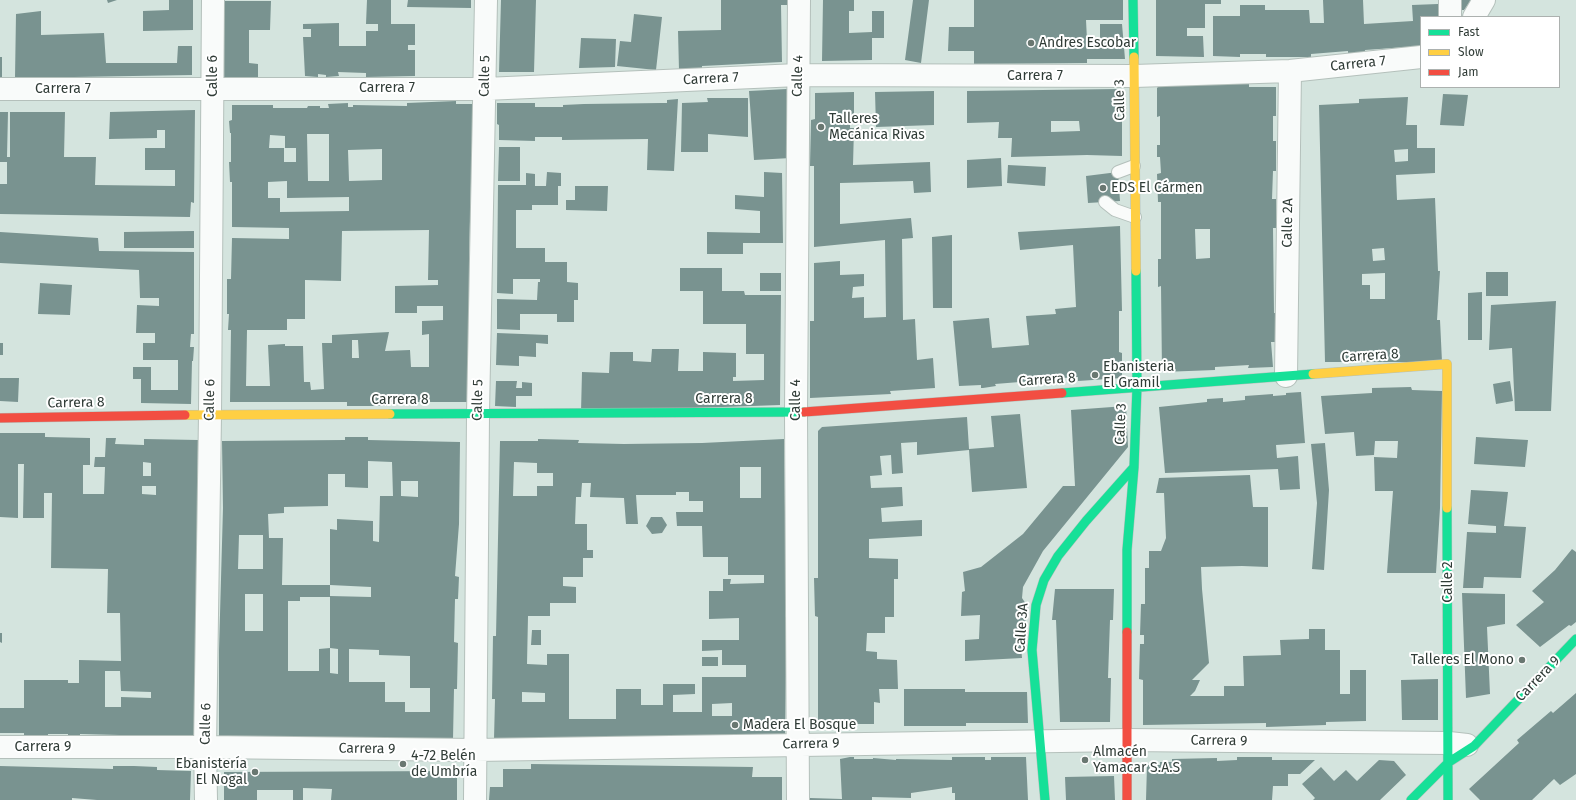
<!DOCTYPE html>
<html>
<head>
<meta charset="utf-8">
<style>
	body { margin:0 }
	#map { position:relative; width:1576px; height:800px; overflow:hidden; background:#d4e4de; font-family:"Fira Sans",sans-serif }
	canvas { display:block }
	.legend { position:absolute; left:1420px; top:16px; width:140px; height:72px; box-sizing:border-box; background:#fff; border:1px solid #acb1af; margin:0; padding:5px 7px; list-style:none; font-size:12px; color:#303c37 }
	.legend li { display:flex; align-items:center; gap:8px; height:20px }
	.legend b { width:20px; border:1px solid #acb1af }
</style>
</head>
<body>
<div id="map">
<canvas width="1576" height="800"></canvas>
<ul class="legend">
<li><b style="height:5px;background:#16e098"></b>Fast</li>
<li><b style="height:5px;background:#ffcf43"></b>Slow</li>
<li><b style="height:5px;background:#f24e42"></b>Jam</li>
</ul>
</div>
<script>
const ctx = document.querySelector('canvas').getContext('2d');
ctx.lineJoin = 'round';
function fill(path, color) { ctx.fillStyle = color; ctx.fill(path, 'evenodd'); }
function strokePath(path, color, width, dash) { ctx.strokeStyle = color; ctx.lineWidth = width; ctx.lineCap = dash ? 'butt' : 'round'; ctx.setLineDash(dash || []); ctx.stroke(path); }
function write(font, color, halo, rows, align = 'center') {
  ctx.font = font + ' "Fira Sans",sans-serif'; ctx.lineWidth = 4; ctx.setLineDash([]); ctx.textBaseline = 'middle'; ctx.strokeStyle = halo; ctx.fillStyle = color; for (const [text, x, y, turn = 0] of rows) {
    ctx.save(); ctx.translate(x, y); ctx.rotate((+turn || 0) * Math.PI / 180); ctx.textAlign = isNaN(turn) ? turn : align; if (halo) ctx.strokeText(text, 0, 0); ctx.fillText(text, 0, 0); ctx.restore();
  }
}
const building = new Path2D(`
	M107,0H117L108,3Z
	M169,0H193V30L143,31V11L169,10Z
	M367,0H391V24H415V45H408V50H415V76L366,77V73L338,72L339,76L326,77V75L318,74V77L305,76L303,37H311V29H303V24L339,23V46H366V31H378V24H366Z
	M408,0H471V8L407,7Z
	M501,0H536L534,72H499Z
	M721,0H789V5H781L782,62L702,66V69L679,70L678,31L721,30Z
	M823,0H854V11H849V33L872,32V11H884V38H872V60L822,61Z
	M913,0H929L921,63L905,60Z
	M974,0H1123V20H1086L1087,40H1100V24H1122L1125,59H1087V63L974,64V51H948L949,27H974Z
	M1156,0H1221V4H1205V28H1187V36H1203L1204,57L1156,56Z
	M1323,0H1363L1364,24L1413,21L1412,5L1438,4L1439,17H1421V46L1365,50V53L1348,54V51L1311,54V57H1266V54H1240V57L1213,56V16H1240V5H1265V10H1309L1310,23H1324Z
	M1460,0H1471L1464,10H1460Z
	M224,1H271L270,30H249V63L258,64V78H223Z
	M41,11V35L104,33L106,63H177L178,46H192V75L15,78L16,14Z
	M634,14L662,17L656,70L617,66L620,41L631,42Z
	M581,38L616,39L615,67L579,68Z
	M0,57H2V79H0Z
	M1161,84H1249V87H1276V116H1273V141H1276V171H1273L1272,199H1276V228H1273L1274,313H1277L1276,342H1271L1273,367L1248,368L1249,365L1215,367V370L1162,372L1161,286L1158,287V259H1161V202H1158L1157,174L1161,173L1160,157H1157V145H1160V116L1157,117V88ZM1195,229H1210V258L1196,259Z
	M787,89L791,158L754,160L749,91Z
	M1119,89V117H1122V156L1087,155L1011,157L1012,138H998L999,122L967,123V91ZM1051,121H1079L1080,131L1051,132Z
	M934,91V125L876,127L875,92Z
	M854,92V118H850V128H854L853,165L930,162L931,192L914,193L913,181L840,183V224L911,218L913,238L902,239L903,320L915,319L917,360L933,358L935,388L890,391L891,394L810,398V321H814V263L840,261V275L864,274V286L853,287L852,298L864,297V318L886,317L885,240L814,247V166H810L811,120L815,119V93Z
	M1443,94L1468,95L1464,126L1440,125Z
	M1408,97L1406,125H1417V148H1435V173L1396,175L1397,200L1435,198L1438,271H1440L1437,320H1440L1442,362H1325L1319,105L1359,103V99ZM1408,149V161L1395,162L1394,150ZM1384,248L1385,260L1373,261L1372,249ZM1385,273V299H1370V285H1362V274Z
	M707,98H748V137L708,134V152H681L682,103L708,102Z
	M678,99L674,171L647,170L648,139L562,140V137H535V141L499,140V125L497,124V103H535V107H563V105L584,104L661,103H667V100Z
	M456,101V104H473L469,260V285H471L468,402H387V406H347V402H230L231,330H228L229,314H227V279H231L232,238L289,239V228L232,227V182H230L229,162H231V133H230L229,121L232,120V105H273V108H307L308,106H320V108H329L328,104L348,103V107H353V105L407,106V103ZM307,134H329V181H308ZM270,135L285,136V148H296V162H284V148H269ZM382,149V180L349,181L348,150ZM287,181V198L349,197V211L280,212V198H268V182ZM429,230L428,280H438V285L395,286V313H417V306H443V320L422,321V335L429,334V367H411L410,350L385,351L389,332L332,335V343H322L324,389L311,390L310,382H304L303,346H285V344L268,345L270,386H246L247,330H287V319H305V280L341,281L342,231ZM352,340H358L359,358H352Z
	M195,110L194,203L191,202L190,217L0,214V184H7V162H0V112H8L7,157H10V112H65L64,157H96L95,185L175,186V170H145V148H165V130H157V138L109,139L110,112Z
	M499,147H520V181H498Z
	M1001,158L1002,186L967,188V160Z
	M1008,165L1046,167L1045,186L1007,183Z
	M547,172L561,173V186H558V205H532V210H516V248H545V262H567V282L578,283V300H574V322H557V314H520V330L497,329V299L537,300L538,282H540V279H513V294L497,293L498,185H526V173L535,174V186H546Z
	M764,172L782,173L783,243H743V254H707V232L760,233V211L735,209V195L764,197Z
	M1118,172L1120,201L1088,203L1086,176Z
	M575,186H608L607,211L566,210V200H575Z
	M1120,226L1122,311H1119V352L1122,353V378L1078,381V377L1062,378V381L1032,384V381L995,384L996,386L983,388H981V385L959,386L953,321L989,318L992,348L1029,345L1026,316L1056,314L1055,309L1076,307L1073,245L1020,250L1018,232Z
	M194,231V248H124V232Z
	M0,232L98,238L99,251L194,252V334H191L190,347H194L193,361H192L191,404L141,403V379H133V367H151V390H178V360H143V343H155V333H136L137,305L159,306V298H140L139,270L0,263Z
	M952,235V308H933L932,237Z
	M680,268H722V291H744L745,295H781L780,405L581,412L582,372L609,373L610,352H633V361L651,362L652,349H679L678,371H703V352L736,353V377H733V381L764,380V354H746V324H703V291H680Z
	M1486,272H1508V296H1486Z
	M760,273H781V291H760Z
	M40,283L72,285L70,315L38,314Z
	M1482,292V340H1468V293Z
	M1556,301L1551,411H1515L1512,348L1489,350L1491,305Z
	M497,333L548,335V344L536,343V357L519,356V366L496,365Z
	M0,343H3V355H0Z
	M0,378H19L18,402L0,401Z
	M496,381H517L516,388H522V382L532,383V396H516V407L495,406Z
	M1510,381L1513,401L1496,404L1493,384Z
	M1411,387L1412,390L1442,391L1440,508L1436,573H1387L1393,491H1375L1374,457L1397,458L1398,441H1375L1374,455L1356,456L1354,432L1325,434L1321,396L1372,393V388Z
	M1301,392L1305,443L1276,445L1277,458L1298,456L1300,489L1280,490L1278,469L1165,473L1159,407L1207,402V399L1223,398V402L1245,400V396L1273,394V396L1286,395V393Z
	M1126,406L1128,447L1043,551L1023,587L1022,598L1026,604L1025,646H1021L1022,658L965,661V640L979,639L980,615L961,616L962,592L965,591L963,572L981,567L1023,534L1063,486H1075L1071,410Z
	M1020,414L1027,488L972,492L969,450L917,455V442L901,443L903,473L892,474L891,455L880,456L882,475L870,476L871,488L902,487L903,506L881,508L882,522L922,520V536L869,539V558L898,559V579H894V617H885V633H867L866,651L877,652V659L897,660L898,689H879L880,703L874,702V724H818V617L815,616L814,578H818V431L822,427L967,417L969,449L994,447L991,416Z
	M0,433H45V437L90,438V465H83V494H104L105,467H94L95,457H105L106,438H116L115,444L144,445V439L198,440L195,700H198L199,737L80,734V736H68V734H48V737L24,736V733H0V708H24V680H68V683H79V660L121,661L120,613H107L108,569L51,568L52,493H44V518H23L24,464H18V518L0,517ZM143,462L151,463V476H143ZM142,486H156V495L142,494ZM105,671H120L121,691L151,692V698L121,697V707H105Z
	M345,437H368V440L460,442L459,524L455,576L459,577L458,599H455L454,642L458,643L457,689H454L453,739L219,740V650L223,508L222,441L345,440ZM368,461L392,462L393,496H380L379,542L373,541V521L337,519V530L330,529V585H282L283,538H269L268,514L284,513V507L328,506V474H345V487L368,488ZM401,481H418V497L401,496ZM239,535H263V569H238ZM330,585L371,587V597L330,596ZM245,594H263V631H245ZM300,597H330V648L319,649V671H288V601H300ZM330,648L338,649V674L330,673ZM349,649L379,650V655L410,656V688H430V712H405V702H385V682H349Z
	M1476,437L1528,440L1525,467L1474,464Z
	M538,439L579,440L578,443L624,444L702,443L784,439L785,512L787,511V538H785V617H787L785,734L782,737H544V739H494L495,699H492L493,636H496L500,441H538ZM514,462L537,463V473H553V486H537V496H513ZM740,467H761V498H740ZM582,483H591L590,497L624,498L626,524H638L636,495H676V492H689V501H703V512H676L677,526H702L703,557H728V575H764V583L730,584L731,579H723V591H709V619L739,618V640H702V651L722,650V665H746V677H702V712H673V695L695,694V684H663V705H641V689H616V719H569V654H547V665L527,664L528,616H550V603H576V587L563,586V577H583V558H593V550H587V524H575L576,497H581ZM522,692L545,693V702H522ZM732,703V716H712V704Z
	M1325,443L1329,490L1324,570L1312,569L1317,503L1311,444Z
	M1250,475L1253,507H1268V567L1242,566L1201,567L1202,589L1209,663L1192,680H1200L1195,691L1190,696H1224V686H1244L1243,656L1281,655L1280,640L1309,639V629H1325V650H1340V694H1350V670H1366V721L1326,722V725L1266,727V723L1143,725V680L1139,679L1140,644H1144V635H1140L1141,604H1145V568H1149V551H1161L1166,538L1164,493H1156L1159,478Z
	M1471,490L1508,492L1504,526L1526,527L1521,578L1484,577L1483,588H1463L1467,532L1496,533V526L1468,524Z
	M651,517H662L667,525L662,533L652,534L646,526Z
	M1572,549L1576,552V622L1571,626L1569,625L1540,647L1516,625L1544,602L1532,591L1555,570Z
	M1055,589H1114L1113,620H1110L1108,678H1111L1110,722H1060L1056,620H1052Z
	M1462,593L1505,594V624L1487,627L1490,694L1466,698Z
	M532,630H541V645H531Z
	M0,633H2V643L0,642Z
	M702,657H718V666H702Z
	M1438,679V720H1402L1401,680Z
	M904,689H965V692H1027L1028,723H966V726H904Z
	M1576,693V774L1560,785L1554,779L1532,800H1480L1469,789L1519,743L1517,740L1551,711L1553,713Z
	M850,757H854V759H873V758L896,760V759L952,760V757H985V760H991V757H1026L1028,800H955V793H952V787L911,793V798L872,797V800H810V798L842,799L840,759Z
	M1237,757H1272V760H1315L1300,774H1288V786H1273L1272,800H1146L1147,765H1160V762H1172V759L1217,758V761L1237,760Z
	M1379,760L1394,761L1406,775L1380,800H1313L1315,798L1302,784L1321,767L1334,781L1346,770L1357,781Z
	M531,764L753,767L752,777H782V800H489L490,787H503V769H531Z
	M0,766L113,769V766H134L157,767V770L191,771L190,800H97L72,798V800H0Z
	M457,771V800H331L332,789L303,788V800H293V790H257V800H224V772Z
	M1114,776L1115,800H1066L1065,777Z`);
const lane = new Path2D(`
	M1118,172L1134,166
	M1105,202L1115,210L1135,217`);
const street = new Path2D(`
	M1450,0V17
	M1474,17L1484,0
	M0,89H485L798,75L1134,76L1290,71L1421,57
	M1286,376L1290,71
	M0,747H205L475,750L1126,740L1449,743L1467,745
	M206,800L205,747L210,415L213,0
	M475,800L478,414L486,0
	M798,800L796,413L799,0`);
const fast = new Path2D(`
	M1133,0L1134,57
	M1062,393L1313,374
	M390,414L804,412
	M1447,508L1448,800
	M1127,632V550L1134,467L1137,387L1136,271
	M1045,800L1032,650L1036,605L1044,580L1058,556L1086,521L1134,467
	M1411,800L1449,762L1474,746L1576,639`);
const slow = new Path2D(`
	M1134,57L1136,271
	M1313,374L1447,364V508
	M185,415L390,414`);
const jam = new Path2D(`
	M804,412L1062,393
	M0,418L185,415
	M1127,632V800`);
const markers = [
	[1031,43,4,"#697771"],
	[821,127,4,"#697771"],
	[1103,188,4,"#697771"],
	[1095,375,4,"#697771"],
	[1522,660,4,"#697771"],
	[735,725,4,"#697771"],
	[1085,760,4,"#697771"],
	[403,764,4,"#697771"],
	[255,772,4,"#697771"]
];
const poiNames = [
	["Andres Escobar",1039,43],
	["Talleres",829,119],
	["Mecánica Rivas",829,135],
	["EDS El Cármen",1111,188],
	["Ebanisteria",1103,367],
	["El Gramil",1103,383],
	["Talleres El Mono",1514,660,"right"],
	["Madera El Bosque",743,725],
	["Almacén",1093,752],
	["Yamacar S.A.S",1093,768],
	["4-72 Belén",411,756],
	["de Umbría",411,772],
	["Ebanistería",247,764,"right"],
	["El Nogal",247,780,"right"]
];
const streetNames = [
	["Carrera 7",1358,64,-6],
	["Calle 6",213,76,-90],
	["Calle 5",485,76,-89],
	["Calle 4",798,76,-89],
	["Carrera 7",1035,76],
	["Carrera 7",711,79,-3],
	["Carrera 7",387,88],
	["Carrera 7",63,89],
	["Calle 3",1120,100,-91],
	["Calle 2A",1288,223,-89],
	["Carrera 8",1370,356,-4],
	["Carrera 8",1047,380,-4],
	["Carrera 8",724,399],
	["Calle 6",210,400,-89],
	["Carrera 8",400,400],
	["Calle 5",478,400,-89],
	["Calle 4",796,400,-90],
	["Carrera 8",76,403,-1],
	["Calle 3",1121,424,-88],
	["Calle 2",1448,582,-90],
	["Calle 3A",1022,628,-86],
	["Carrera 9",1538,679,-46],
	["Calle 6",206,724,-89],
	["Carrera 9",1219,741,1],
	["Carrera 9",811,744,-1],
	["Carrera 9",43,747],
	["Carrera 9",367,749,1]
];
fill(building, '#799390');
strokePath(lane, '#b4c0bb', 14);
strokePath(street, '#b4c0bb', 24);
strokePath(fast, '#b4c0bb', 10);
strokePath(slow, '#b4c0bb', 10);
strokePath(jam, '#b4c0bb', 10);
strokePath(lane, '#f9fbfa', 12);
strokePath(street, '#f9fbfa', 22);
strokePath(fast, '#16e098', 9);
strokePath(slow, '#ffcf43', 9);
strokePath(jam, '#f24e42', 9);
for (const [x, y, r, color] of markers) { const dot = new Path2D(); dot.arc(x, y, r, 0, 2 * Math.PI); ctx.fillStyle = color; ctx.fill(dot); strokePath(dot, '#fff', 1.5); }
write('14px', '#303c37', '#fff', poiNames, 'left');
write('14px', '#303c37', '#fff', streetNames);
</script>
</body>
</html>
